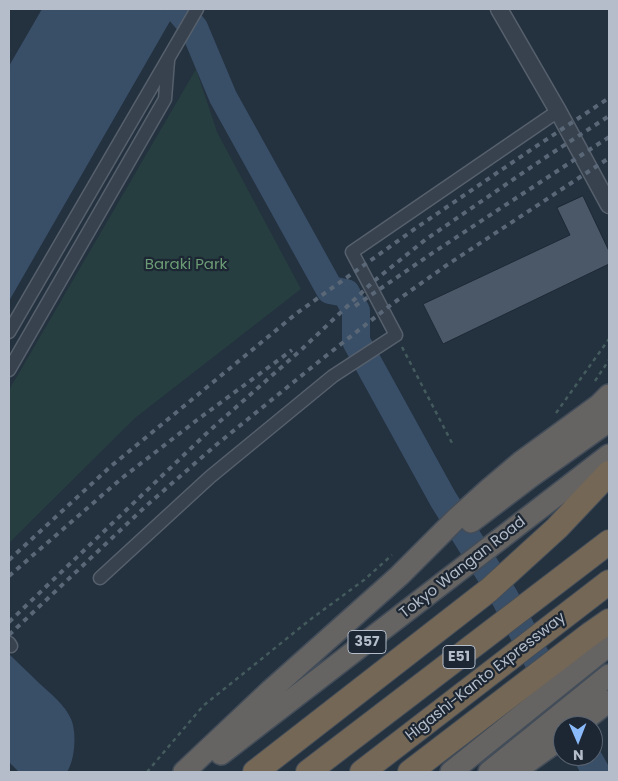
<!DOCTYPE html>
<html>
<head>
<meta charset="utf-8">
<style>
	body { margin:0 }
	#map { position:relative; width:618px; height:781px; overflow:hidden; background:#24313f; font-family:Poppins,sans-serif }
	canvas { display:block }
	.frame { position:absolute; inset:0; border:10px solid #b4bdc9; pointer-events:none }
	.north { position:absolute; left:553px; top:716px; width:50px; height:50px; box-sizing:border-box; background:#1d2734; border:1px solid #596370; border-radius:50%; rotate:179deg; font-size:14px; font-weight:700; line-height:20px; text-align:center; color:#b4bdc9 }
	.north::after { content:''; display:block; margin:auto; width:18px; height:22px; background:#8abaf9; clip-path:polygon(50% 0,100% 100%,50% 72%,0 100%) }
</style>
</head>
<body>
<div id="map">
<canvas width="618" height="781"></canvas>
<div class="frame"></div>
<div class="north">N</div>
</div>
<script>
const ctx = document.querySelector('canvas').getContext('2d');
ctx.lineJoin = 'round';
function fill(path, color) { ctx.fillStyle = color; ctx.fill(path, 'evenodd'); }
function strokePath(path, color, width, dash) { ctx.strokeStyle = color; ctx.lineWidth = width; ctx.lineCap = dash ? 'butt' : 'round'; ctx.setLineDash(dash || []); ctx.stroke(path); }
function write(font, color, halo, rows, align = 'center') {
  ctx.font = font + ' Poppins,sans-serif'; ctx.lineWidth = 4.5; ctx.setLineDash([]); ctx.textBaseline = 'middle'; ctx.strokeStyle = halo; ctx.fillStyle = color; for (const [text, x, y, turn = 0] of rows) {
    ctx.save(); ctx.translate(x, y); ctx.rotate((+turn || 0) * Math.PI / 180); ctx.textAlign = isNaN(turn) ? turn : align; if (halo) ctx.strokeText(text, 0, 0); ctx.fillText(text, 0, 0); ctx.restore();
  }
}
const green = new Path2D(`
	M196,69L217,132L301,289L135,418L9,543V390Z`);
const water = new Path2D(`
	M42,9H177L9,301V66Z
	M9,654C19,664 30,674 40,684C51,694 65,705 71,719C77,733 75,760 67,772H19L9,762Z`);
const river = new Path2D(`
	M178,9L194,28L223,97L330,290L346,293L356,311V341L443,499L505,598L572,726
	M587,756L596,772`);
const building = new Path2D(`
	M583,196L609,251V264L443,344L423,304L570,235L557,208Z`);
const path = new Path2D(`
	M402,347L452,443
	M595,381L609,360
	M556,413L609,339
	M147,772L203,706L311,619L364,580L392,555`);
const minor = new Path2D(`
	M9,332L197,9
	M9,370L165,99L168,61
	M100,578L210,477L333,376L396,335L352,252L558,111
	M9,643L11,646`);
const tertiary = new Path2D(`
	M499,9L558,111L609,205`);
const trunk = new Path2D(`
	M471,522L533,475L609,421
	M577,726L609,701
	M221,754L609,455
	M184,772L271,690L399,576L457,518L488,490L521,462L599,405L609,395
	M451,772L609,645
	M489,772L609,675
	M514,772L563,737`);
const motorway = new Path2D(`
	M255,772L489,590L557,528L609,473
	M308,772L609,542
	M362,772L609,582
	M410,772L589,635L609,621`);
const rail = new Path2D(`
	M355,306L434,252L609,137
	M9,560L110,467L297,313L416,228L535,147L609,98
	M9,576L122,478L197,420L292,350
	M9,622L209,431L302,349L374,281L425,240L543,159L609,116
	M9,635L146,506L216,445L322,359L392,304L444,267L609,158`);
const shields = [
	[367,642,38],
	[459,657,32]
];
const shieldNames = [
	["357",367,642],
	["E51",459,657]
];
const parkNames = [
	["Baraki Park",186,265]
];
const streetNames = [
	["Tokyo Wangan Road",463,568,-38],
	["Higashi-Kanto Expressway",486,677,-38]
];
fill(green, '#263e40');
fill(water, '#394f68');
strokePath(river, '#394f68', 28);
fill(building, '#4a5868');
strokePath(building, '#1f2936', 1);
strokePath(minor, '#56606c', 15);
strokePath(tertiary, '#56606c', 19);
strokePath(trunk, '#434d59', 24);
strokePath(motorway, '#434d59', 26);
strokePath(path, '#445b5d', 2.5, [4, 4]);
strokePath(minor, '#38424f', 12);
strokePath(tertiary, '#38424f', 16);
strokePath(trunk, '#666462', 21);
strokePath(motorway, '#756755', 24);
strokePath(rail, '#5a6776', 4, [5, 5]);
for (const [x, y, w] of shields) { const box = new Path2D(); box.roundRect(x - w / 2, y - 11.5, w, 23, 4); ctx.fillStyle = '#1d2734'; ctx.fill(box); strokePath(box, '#b4bdc9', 1); }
write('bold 14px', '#b4bdc9', null, shieldNames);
write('15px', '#6b9b74', '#1d2734', parkNames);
write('15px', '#b4bdc9', '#1d2734', streetNames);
</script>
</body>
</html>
